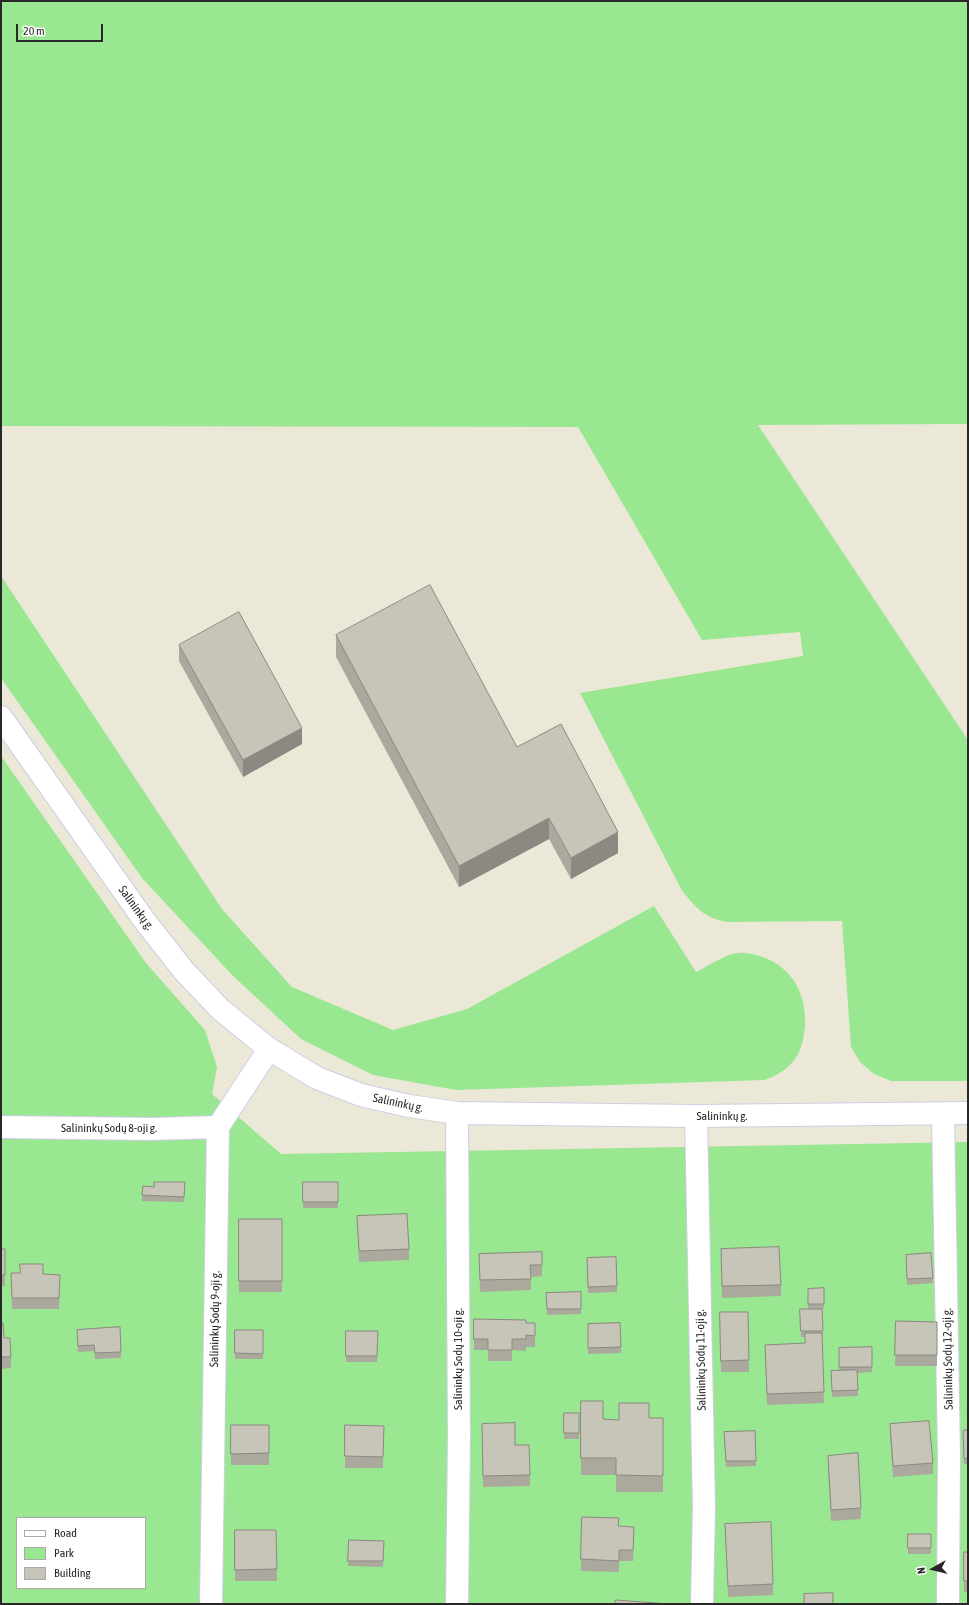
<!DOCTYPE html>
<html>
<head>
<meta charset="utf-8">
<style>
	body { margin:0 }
	#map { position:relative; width:969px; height:1605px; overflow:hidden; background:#ece8d8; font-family:"Asap Condensed",sans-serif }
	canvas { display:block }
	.frame { position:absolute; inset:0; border:2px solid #282828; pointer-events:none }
	.legend { position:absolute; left:16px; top:1517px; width:130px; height:72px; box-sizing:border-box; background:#fff; border:1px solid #a9a9a9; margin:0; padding:5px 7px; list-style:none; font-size:12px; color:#282828 }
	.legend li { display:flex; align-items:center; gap:8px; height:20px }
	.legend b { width:20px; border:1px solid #a9a9a9 }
	.north { position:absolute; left:913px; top:1549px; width:40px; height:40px; -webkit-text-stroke:3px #fff; paint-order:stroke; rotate:262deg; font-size:11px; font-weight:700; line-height:16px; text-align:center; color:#282828 }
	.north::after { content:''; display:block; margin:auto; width:14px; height:18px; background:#282828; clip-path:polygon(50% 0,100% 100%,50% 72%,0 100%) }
	.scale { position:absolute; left:16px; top:24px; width:87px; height:18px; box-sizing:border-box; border:2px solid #282828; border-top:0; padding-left:5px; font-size:12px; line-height:14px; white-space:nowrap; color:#282828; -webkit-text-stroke:3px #fff; paint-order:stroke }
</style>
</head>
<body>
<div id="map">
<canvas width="969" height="1605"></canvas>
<div class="frame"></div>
<ul class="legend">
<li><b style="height:5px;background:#fff"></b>Road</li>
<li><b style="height:11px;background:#99e790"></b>Park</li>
<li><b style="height:11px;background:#c7c4b8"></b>Building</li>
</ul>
<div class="north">N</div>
<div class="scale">20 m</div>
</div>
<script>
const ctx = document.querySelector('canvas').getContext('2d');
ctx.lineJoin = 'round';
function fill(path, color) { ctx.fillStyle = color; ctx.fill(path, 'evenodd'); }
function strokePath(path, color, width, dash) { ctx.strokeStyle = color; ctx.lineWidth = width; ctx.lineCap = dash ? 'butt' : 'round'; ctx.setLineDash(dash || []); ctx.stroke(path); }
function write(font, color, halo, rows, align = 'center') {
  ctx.font = font + ' "Asap Condensed",sans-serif'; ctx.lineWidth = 3; ctx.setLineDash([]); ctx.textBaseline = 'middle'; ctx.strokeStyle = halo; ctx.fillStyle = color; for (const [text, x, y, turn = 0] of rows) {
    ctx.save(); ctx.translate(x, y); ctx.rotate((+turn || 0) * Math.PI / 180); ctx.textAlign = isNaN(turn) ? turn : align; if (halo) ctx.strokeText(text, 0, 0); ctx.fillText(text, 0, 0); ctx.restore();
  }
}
const green = new Path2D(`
	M1,1H968V424L758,425L968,740V1081H891L874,1074L860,1062L851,1047L842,921L727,922C703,917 696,908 681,889L580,693L803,656L800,632L702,640L578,427L1,426Z
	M1,576L222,909L292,987L393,1030L467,1009L654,906L696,972C711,965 728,951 746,953C785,958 807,987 805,1025C804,1036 802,1050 795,1059C787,1070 777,1075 765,1080L456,1090L373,1075L301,1039L233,976L142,878L1,678Z
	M1,756L146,963L205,1030L217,1067L212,1094L281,1154L968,1142V1604H1ZM17,1518H145V1588H17Z`);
const minor = new Path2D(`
	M457,1113L459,1437L457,1604
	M943,1114L949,1455L948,1604
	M696,1116L704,1507L702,1604
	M1,1127L152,1129L218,1127
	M211,1604L218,1127L269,1049`);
const secondary = new Path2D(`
	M1,717L144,920L184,971L220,1009L269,1049L317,1078L361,1095L409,1106L457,1113L696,1116L968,1113`);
const wall = new Path2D(`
	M336,635L517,747L618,853L571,879L549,839L459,887L336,657Z
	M179,645L302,744L243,777L179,661Z
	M185,1182L184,1202L142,1201L143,1186L154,1187Z
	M303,1182H338V1208H303Z
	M357,1216L409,1249V1260L359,1262Z
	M239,1219H282V1292H239Z
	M1,1249H5V1286H1Z
	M721,1249L781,1285V1296L722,1298Z
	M542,1252V1276L531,1277V1290L480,1292L479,1254Z
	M906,1255L933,1278V1283L907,1285Z
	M616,1257L617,1292L588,1293L587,1258Z
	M11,1273L60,1275L59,1309H12Z
	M824,1288V1309H822L823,1336H822L824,1403L767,1405L765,1345L805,1343V1337H801L800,1309H808V1289Z
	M581,1292V1314L547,1315L546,1293Z
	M720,1312H748L749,1372H721Z
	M474,1319L526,1323H535V1347H526V1351L512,1350V1361H488V1350H474Z
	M896,1321L937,1322V1366H895Z
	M1,1323L4,1338L11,1357V1368L1,1369Z
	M620,1323L621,1353L588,1354V1324Z
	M120,1327L121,1358L95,1359L94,1351L78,1352L77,1330Z
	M235,1330H263V1359H235Z
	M346,1331H378L377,1362H346Z
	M872,1347V1372L857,1373L858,1396L832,1397L831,1371L839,1370V1348Z
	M581,1401L603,1419L619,1420L649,1418H663V1492H616V1475H581Z
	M564,1413H579V1439H564Z
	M482,1424L515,1445H529L530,1486L483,1487Z
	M890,1424L933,1463V1474L893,1477L890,1436Z
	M231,1425H269V1465H231Z
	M345,1425L384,1426L383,1468H345Z
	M968,1430V1464H964L963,1431Z
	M755,1431L756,1466L726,1467L724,1432Z
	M828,1456L861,1508V1519L831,1521L828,1467Z
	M725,1524L773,1584V1595L728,1597Z
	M619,1526L634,1527L633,1561H619V1572L581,1571V1559Z
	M235,1530H276L277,1581H235Z
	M908,1534H931V1554H908Z
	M349,1540L384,1541L383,1567L348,1566Z
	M964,1552H968V1592H964Z`);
const shadedWall = new Path2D(`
	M302,728V744L243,777V760Z
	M549,818V839L459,887V866Z
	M618,832V853L571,879V858Z`);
const building = new Path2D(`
	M430,585L517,747L561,724L618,832L571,858L549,818L459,866L336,635Z
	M239,612L302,728L243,760L179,645Z
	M154,1182H185L184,1197L142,1195L143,1186L154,1187Z
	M303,1182H338V1202H303Z
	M407,1214L409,1249L359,1251L357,1216Z
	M239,1219H282V1281H239Z
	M779,1247L781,1285L722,1286L721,1249Z
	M1,1249H5V1275H1Z
	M542,1252V1265H530L531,1279L480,1280L479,1254Z
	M931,1253L933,1278L907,1279L906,1255Z
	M616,1257L617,1286L588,1287L587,1258Z
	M20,1264H43V1274L60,1275L59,1298H12L11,1273H20Z
	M824,1288V1304H808V1289Z
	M581,1292V1309H547L546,1293Z
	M800,1309H822L823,1331H801Z
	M720,1312H748L749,1360L721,1361Z
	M474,1319L526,1320V1323H535V1336L526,1335V1339H512V1350H488V1339H474Z
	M896,1321L937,1322V1355H895Z
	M1,1323H3L4,1338H10L11,1357H1Z
	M620,1323L621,1347L588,1348V1324Z
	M120,1327L121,1352L95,1353L94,1345L78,1346L77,1330Z
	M235,1330H263V1354L235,1353Z
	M346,1331H378L377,1356H346Z
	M805,1333H822L824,1392L767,1394L765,1345L805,1343Z
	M872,1347V1367H839V1348Z
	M857,1370L858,1390L832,1391L831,1371Z
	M581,1401H603V1419L619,1420V1403H649V1418H663V1476L616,1475V1458H581Z
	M564,1413H579V1433H564Z
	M929,1421L933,1463L893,1466L890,1424Z
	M515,1423V1445H529L530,1475L483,1476L482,1424Z
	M231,1425H269V1453L231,1454Z
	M345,1425L384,1426L383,1457L345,1456Z
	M968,1430V1458L964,1459L963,1431Z
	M755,1431L756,1461H726L724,1432Z
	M858,1453L861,1508L831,1510L828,1456Z
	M582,1517L619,1518L618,1526L634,1527L633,1550H619V1561L581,1559Z
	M771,1522L773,1584L728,1586L725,1524Z
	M235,1530H276L277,1569L235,1570Z
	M908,1534H931V1548H908Z
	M349,1540L384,1541L383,1561H348Z
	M964,1552H968V1581H964Z
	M833,1593V1604H804V1594Z
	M616,1600L669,1604H615Z`);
const streetNames = [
	["Salininkų g.",136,908,54],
	["Salininkų g.",398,1103,12],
	["Salininkų g.",722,1116],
	["Salininkų Sodų 8-oji g.",109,1128],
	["Salininkų Sodų 9-oji g.",215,1319,-89],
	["Salininkų Sodų 10-oji g.",458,1359,-90],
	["Salininkų Sodų 12-oji g.",948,1359,-91],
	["Salininkų Sodų 11-oji g.",701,1360,-91]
];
fill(green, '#99e790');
strokePath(minor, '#cecde3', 24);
strokePath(secondary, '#cecde3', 24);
strokePath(minor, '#fff', 22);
strokePath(secondary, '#fff', 22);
fill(wall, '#aba99e');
fill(shadedWall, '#8b8981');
fill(building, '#c7c4b8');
strokePath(building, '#8b8981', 1);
write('12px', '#282828', '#fff', streetNames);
</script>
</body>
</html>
